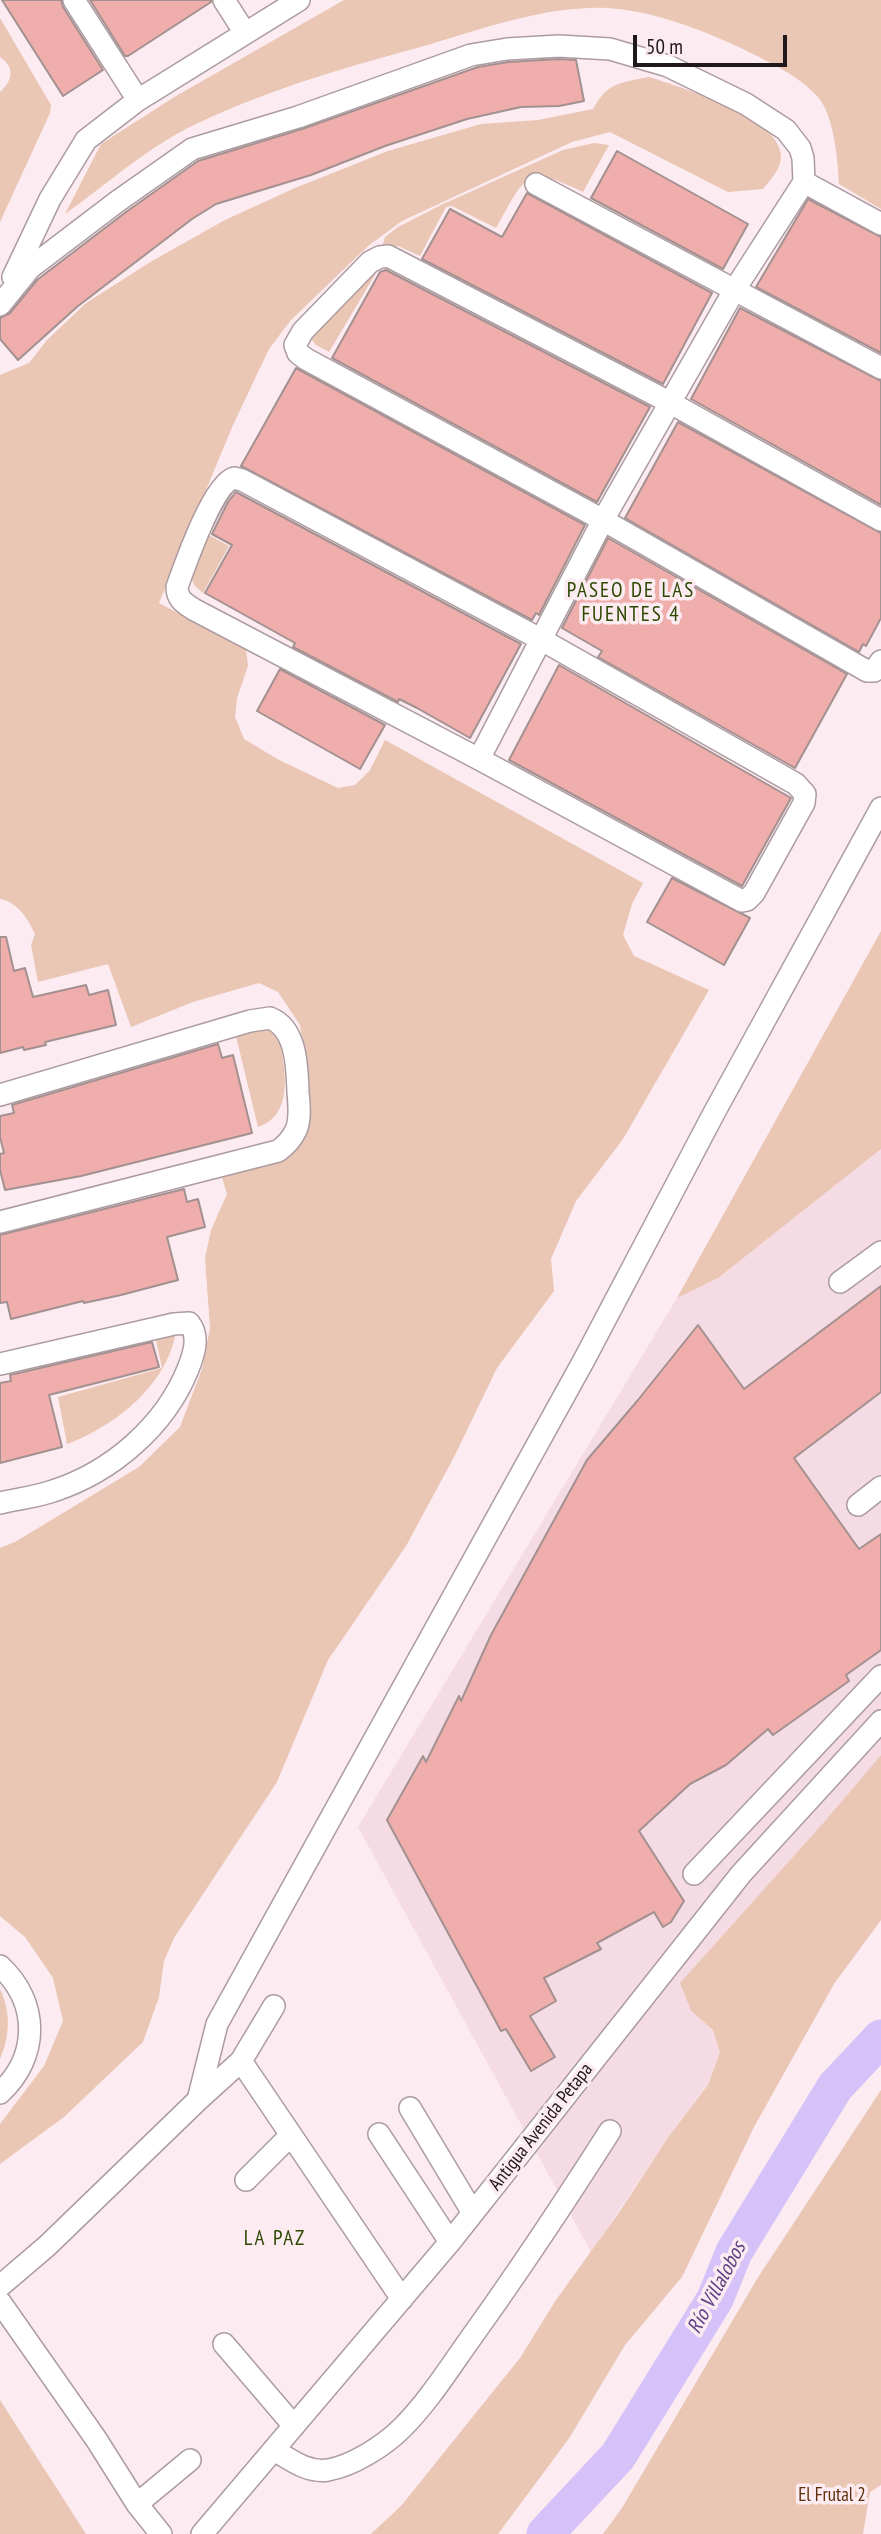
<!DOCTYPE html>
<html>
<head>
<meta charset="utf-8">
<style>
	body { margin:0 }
	#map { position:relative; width:881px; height:2534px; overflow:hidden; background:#fcebf1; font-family:"PT Sans Narrow",sans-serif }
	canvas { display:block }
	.scale { position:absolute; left:633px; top:35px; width:154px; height:32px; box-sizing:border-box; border:4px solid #1f191b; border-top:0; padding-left:9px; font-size:21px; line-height:24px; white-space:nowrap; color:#1f191b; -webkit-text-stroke:5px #fcebf1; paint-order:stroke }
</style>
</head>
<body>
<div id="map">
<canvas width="881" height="2534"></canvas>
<div class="scale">50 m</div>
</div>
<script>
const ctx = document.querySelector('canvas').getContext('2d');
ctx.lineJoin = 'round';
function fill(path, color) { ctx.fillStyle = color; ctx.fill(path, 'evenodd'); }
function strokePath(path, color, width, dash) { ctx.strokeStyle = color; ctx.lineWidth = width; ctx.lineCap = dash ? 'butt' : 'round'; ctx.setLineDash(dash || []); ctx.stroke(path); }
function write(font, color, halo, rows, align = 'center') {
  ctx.font = font + ' "PT Sans Narrow",sans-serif'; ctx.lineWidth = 7; ctx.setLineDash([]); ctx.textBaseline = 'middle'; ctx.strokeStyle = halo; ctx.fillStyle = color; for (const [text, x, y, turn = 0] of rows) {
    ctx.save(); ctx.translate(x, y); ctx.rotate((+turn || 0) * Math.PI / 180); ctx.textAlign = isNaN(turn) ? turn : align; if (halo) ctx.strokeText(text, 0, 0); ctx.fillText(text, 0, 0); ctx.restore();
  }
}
const built = new Path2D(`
	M881,1149V1755L825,1821L680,1983L691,2011L713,2030L720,2052L708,2085L667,2139L591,2252L358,1827L677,1298L718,1278Z`);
const green = new Path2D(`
	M344,0H881V209L839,184C838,161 834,115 818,97C798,75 769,62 743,49C700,29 654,11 607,8C547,6 488,27 431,44C351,66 271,88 196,124C149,146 107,184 65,214L101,144L176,96Z
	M0,18L51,105L50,113L0,222V92C12,81 16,68 0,57Z
	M649,77C680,87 780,117 781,156C781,169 771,179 763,189L728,192L610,132L572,142L402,221L368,246L291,320L269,349L233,425L159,603L246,649L248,666L237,698L235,717L244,739L279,760L338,788L355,785L370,770L385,740L643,883L632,904L623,935L634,956L709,990L623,1139L576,1201L551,1259L554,1291L497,1368L454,1457L406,1546L328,1660L277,1782L174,1938L164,1961L159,1997L143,2042L64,2117L0,2164V2124L44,2066L63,2021L53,1978L25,1937L0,1916V1548L15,1542L139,1467L180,1427L202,1369L210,1328L205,1258L211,1230L227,1194L220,1171L290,1145L307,1071L300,1025L278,992L259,983L193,1002L131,1027L108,964L38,982L31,945L35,934C28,919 18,902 0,899V375L29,363L47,340L86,303L152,261L225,220L295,188L388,151L481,124L538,120L593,109C608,82 620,83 649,77Z
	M594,143L609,145L583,192C523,163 525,178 496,228L452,206L446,207L420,256L398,246L382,247L385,237L398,227L441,205L563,150Z
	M382,263L329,352L316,345L310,337Z
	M205,533L229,546L203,593L194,585L190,574Z
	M881,931V1149L718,1278L677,1298Z
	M260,1019L279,1034C284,1065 296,1115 258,1127L233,1024Z
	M171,1312L177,1317C177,1377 119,1425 67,1444L58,1397L162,1368L151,1318Z
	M881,1755V1920L834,1984L754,2127L682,2277L625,2345L570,2437L498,2534H371L401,2506L520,2358L556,2300L620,2211L667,2139L708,2085L720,2052L713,2030L691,2011L680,1983L825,1821Z
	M0,1989C11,2011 10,2037 0,2059Z
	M881,2090V2485L870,2492L863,2534H603L622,2508L757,2279Z
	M0,2400L86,2534H0Z`);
const river = new Path2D(`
	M545,2534L618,2456L715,2299L734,2252L835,2087L881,2038`);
const building = new Path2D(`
	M2,0H61L63,7L103,70L63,96Z
	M90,0H211V2L128,56H125Z
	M559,59L576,60L584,101L559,106L521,107L467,119L385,146L311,175L216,204L192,219L78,306L18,360L0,339V318L10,313L37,280L126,212L198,161L302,129L478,67L508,62Z
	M617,151L748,224L723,269L591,198Z
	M527,193L712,293L663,384L422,259L450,209L502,237Z
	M808,199L881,237V353L756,287Z
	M386,270L650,407L597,502L332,358L380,272Z
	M740,308L881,381V505L691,399Z
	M296,368L585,525L539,615L536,613L532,620L241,466Z
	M678,422L881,533V618L866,646L863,644L859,652L625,518Z
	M236,492L521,644L470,738L417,708L399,699L398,702L293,647L295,643L205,593L232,545L212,534L228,502Z
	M608,538L847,674L795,768L598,657L602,651L562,628Z
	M559,665L791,798L742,886L509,760Z
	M280,669L385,725L360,769L257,711Z
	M672,878L750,918L724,965L647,922Z
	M0,937H6L14,971L25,968L33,997L86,985L89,995L108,990L116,1025L45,1042L46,1045L24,1050L23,1047L0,1053Z
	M218,1044L222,1058L233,1055L252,1133L81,1176L5,1190L0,1170V1154L4,1153L0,1137V1116L14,1113L12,1105Z
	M184,1189L187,1202L198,1199L205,1227L167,1237L178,1280L121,1295L84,1303L83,1301L11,1319L7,1302L0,1303V1235Z
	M881,1286V1392L794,1458L859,1549L881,1534V1650L846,1675L849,1681L773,1735L768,1729L726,1765L690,1784L639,1831L684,1901L671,1922L663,1927L654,1912L597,1943L601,1949L544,1978L556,2001L530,2016L555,2057L531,2071L506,2029L501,2031L387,1820L423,1756L426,1762L459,1696L461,1701L491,1635L587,1460L638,1400L698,1325L744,1389Z
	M152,1342L159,1367L49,1395L62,1447L0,1463V1383L11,1381L10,1375Z`);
const minor = new Path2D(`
	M74,0L138,100
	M224,0L245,33
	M804,182L881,224
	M536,184L881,368
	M13,277L50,199L86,140L138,100L299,0
	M0,305L30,268L118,201L192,149L298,117L471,55L507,49L559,46L610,49L668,66L746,104L786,130L800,148L803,158L804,182L735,289L603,520L479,759
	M234,478L242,480L542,640L796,784L805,794L804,803L754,893L747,900L742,901L479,759L193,609C184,603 177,599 177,587C185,565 213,484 234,478Z
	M881,520L669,402L388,256L380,257L370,262L303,331L295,345L298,353L306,359L603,520L867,671H874L881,661
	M0,1095L250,1021L270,1018C297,1029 297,1067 298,1092C299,1104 301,1119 296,1130C292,1139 285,1146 278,1151L0,1222
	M840,1282L881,1252
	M0,1364L174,1324L189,1323C200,1336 194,1354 188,1369C165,1426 112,1472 53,1491C36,1497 17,1499 0,1503
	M858,1505L881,1487
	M694,1874L881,1676
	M0,1966C40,2003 39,2057 0,2093
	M241,2061L274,2006
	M198,2100L241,2061L402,2299
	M410,2108L473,2213
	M379,2134L450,2242
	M246,2180L291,2135
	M0,2286L47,2246L198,2100L217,2024L584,1360L714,1113L881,808
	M0,2302L96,2439L137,2504L161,2534
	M224,2344L294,2426
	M274,2450C291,2460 307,2473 328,2470C352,2466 384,2446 402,2428C429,2401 450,2367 473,2335C521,2268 566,2200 610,2131
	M137,2504L190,2460
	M202,2534L450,2242L741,1874L881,1721`);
const streetNames = [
	["Antigua Avenida Petapa",541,2127,-52]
];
const parkNames = [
	["El Frutal 2",832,2496]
];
const neighbourhoodNames = [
	["PASEO DE LAS",631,591],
	["FUENTES 4",631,615],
	["LA PAZ",275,2239]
];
const waterNames = [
	["Río Villalobos",717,2288,-62]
];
fill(built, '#f4dbe4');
fill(green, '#eac6b4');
strokePath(river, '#d5c2f8', 37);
fill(building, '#efaeab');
strokePath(building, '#a29190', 2);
strokePath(minor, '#ac9ca1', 24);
strokePath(minor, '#fff', 21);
write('19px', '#1f191b', '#fcebf1', streetNames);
write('19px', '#602d0d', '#fcebf1', parkNames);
ctx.letterSpacing = '2px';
write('21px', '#2c4800', '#fcebf1', neighbourhoodNames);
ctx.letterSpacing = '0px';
write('italic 21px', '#5d4384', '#fcebf1', waterNames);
</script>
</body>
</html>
